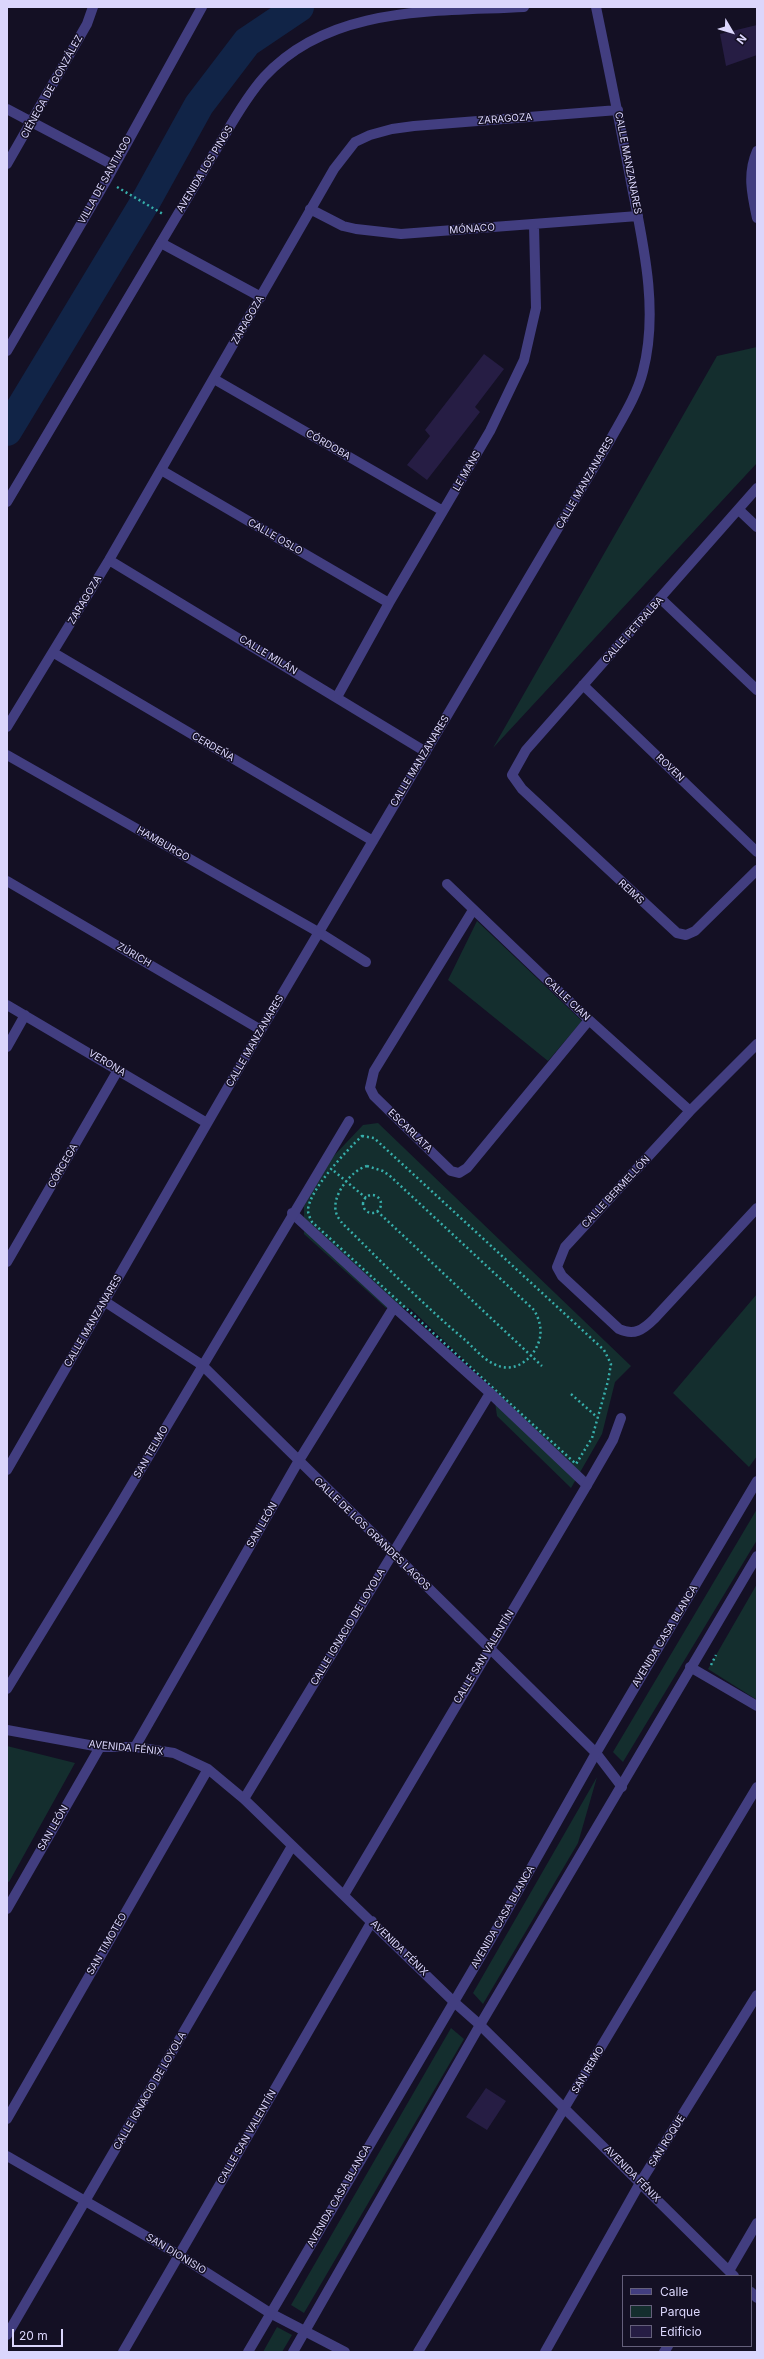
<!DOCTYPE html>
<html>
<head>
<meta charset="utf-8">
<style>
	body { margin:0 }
	#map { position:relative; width:764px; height:2359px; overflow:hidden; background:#141024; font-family:Inter,sans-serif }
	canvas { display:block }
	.frame { position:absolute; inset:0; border:8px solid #dbd6fc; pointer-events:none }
	.legend { position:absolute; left:622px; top:2275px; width:130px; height:72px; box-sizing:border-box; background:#141024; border:1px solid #645f7a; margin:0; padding:5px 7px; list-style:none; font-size:12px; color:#dbd6fc }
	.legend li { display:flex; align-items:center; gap:8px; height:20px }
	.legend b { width:20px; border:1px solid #645f7a }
	.north { position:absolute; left:712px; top:12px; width:40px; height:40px; -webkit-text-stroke:3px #141024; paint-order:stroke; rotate:128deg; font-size:11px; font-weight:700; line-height:16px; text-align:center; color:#dbd6fc }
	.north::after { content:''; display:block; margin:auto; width:14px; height:18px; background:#dbd6fc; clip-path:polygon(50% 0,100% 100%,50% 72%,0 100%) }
	.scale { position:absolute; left:12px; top:2329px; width:51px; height:18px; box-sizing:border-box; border:2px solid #dbd6fc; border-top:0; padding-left:5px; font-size:12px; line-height:14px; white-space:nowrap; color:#dbd6fc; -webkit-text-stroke:3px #141024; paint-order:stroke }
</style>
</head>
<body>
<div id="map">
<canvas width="764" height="2359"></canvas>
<div class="frame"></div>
<ul class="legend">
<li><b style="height:5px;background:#423e80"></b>Calle</li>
<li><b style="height:11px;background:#142e2e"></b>Parque</li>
<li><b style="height:11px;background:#261d44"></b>Edificio</li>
</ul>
<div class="north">N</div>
<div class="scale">20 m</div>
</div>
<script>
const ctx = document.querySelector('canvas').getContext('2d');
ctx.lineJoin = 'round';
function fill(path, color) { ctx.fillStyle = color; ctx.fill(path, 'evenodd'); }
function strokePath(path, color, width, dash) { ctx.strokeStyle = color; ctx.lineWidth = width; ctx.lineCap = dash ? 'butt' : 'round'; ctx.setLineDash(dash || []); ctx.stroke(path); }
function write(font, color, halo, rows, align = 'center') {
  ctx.font = font + ' Inter,sans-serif'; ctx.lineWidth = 3; ctx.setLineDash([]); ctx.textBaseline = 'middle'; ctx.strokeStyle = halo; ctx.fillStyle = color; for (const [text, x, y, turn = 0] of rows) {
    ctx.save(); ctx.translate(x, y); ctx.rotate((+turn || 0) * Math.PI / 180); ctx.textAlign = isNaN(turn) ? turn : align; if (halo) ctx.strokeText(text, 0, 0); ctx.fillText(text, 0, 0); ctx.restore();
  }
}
const green = new Path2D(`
	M757,347V463L493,748L717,356Z
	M477,921L582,1021L548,1061L448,980Z
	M378,1123L631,1366L615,1382L602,1434L571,1488L497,1416L493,1388L410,1308H386L304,1234V1206L328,1162L363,1125Z
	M757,1294V1456L749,1467L673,1393Z
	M757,1509V1540L623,1762L613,1752Z
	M757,1584V1700L708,1669Z
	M7,1746L75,1763L9,1882L7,1881Z
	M597,1777L578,1843L483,2004L473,1993Z
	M451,2028L464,2039L304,2313L291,2305Z
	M277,2327L292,2335L282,2352H263Z`);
const river = new Path2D(`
	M7,431L147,199L199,105L247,42L299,7`);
const building = new Path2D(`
	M757,25V55L726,66L720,34Z
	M484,354L504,369L475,407L480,412L427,480L407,465L430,436L425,430Z
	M486,2088L506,2101L487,2130L466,2117Z`);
const path = new Path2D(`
	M117,187L163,214
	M362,1136L374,1138L604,1350L611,1364L608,1381L592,1438L576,1464L312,1222C310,1218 308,1214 308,1210C309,1190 347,1150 362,1136Z
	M367,1166L383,1171L390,1176L534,1310C540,1320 543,1332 538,1344C531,1361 513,1374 494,1364C483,1359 473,1347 464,1339C421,1303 382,1262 342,1223C341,1221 338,1218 337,1215C329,1198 351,1170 367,1166Z
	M334,1171L366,1198
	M363 1204a9 9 0 1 1 18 0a9 9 0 1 1-18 0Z
	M377,1211L542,1366
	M571,1394L598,1418
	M711,1665L716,1655`);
const pedestrian = new Path2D(`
	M292,1213L394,1307
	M490,1393L587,1485
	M690,1667L757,1706`);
const minor = new Path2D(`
	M7,109L113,165
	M757,151C747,174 752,195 757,218
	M7,164L87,24L93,7
	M310,209L343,226L356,229L401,234L638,216
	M161,243L261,297
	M7,351L106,181L202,7
	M214,379L443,511
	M161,470L389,603
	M757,488L526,750L512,775L522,789L677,933L686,935L695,931L757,870
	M739,510L757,527
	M109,560L426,752
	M661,599L757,690
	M54,653L373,841
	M583,685L757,852
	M337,697L389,603L490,431L524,360L536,308L534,225
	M7,727L109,560L334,169L355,142L370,135L392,129L414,126L618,110
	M7,755L320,933L366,962
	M7,881L261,1030
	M447,884L589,1020L690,1111
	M473,910L374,1071L370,1088L374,1096L451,1171L459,1173L467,1168L589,1020
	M7,1005L207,1123
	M757,1044L690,1111L565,1247L557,1267L562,1276L619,1329C634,1336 643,1330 654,1319L757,1208
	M7,1047L25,1015
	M7,1262L118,1070
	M104,1301L202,1365L596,1753L622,1787
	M7,1470L261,1030L609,442C621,420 637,396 643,371C659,310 643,243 631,182C620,124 608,65 596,7
	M7,1689L116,1511L349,1121
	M7,1730L100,1747H135L174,1753L208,1769L244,1799L454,2002L480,2025L734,2276
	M135,1747L298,1462L394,1307L490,1393L244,1799
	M344,1895L587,1485L613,1440L621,1418
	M7,1909L100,1747
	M7,2119L208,1769
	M7,2156L179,2255L270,2313L345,2352
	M729,2271L757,2223
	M751,2292L757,2298
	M7,2335L292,1846
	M123,2352L372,1921
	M418,2352L757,1787
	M545,2352L640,2183L757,1995
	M664,2352L668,2346`);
const tertiary = new Path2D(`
	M7,502L226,133C237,114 249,94 264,77C330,5 434,12 524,7
	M248,2352L491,1939L596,1753L757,1481
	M293,2352L480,2025L757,1556`);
const streetNames = [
	["CIÉNEGA DE GONZÁLEZ",52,87,-61],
	["ZARAGOZA",505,119,-4],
	["CALLE MANZANARES",628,163,79],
	["AVENIDA LOS PINOS",205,169,-59],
	["VILLA DE SANTIAGO",105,180,-61],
	["MÓNACO",472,229,-4],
	["ZARAGOZA",248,320,-60],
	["CÓRDOBA",328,445,30],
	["LE MANS",467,471,-60],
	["CALLE MANZANARES",585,483,-60],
	["CALLE OSLO",275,537,30],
	["ZARAGOZA",85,600,-59],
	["CALLE PETRALBA",633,630,-48],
	["CALLE MILÁN",268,655,31],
	["CERDEÑA",213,747,30],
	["CALLE MANZANARES",420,761,-59],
	["ROVEN",670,768,44],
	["HAMBURGO",163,844,30],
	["REIMS",631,892,43],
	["ZÚRICH",134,955,30],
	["CALLE CIAN",567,999,43],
	["CALLE MANZANARES",255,1041,-60],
	["VERONA",107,1063,31],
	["ESCARLATA",410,1131,44],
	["CÓRCEGA",63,1166,-60],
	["CALLE BERMELLÓN",616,1192,-47],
	["CALLE MANZANARES",93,1321,-60],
	["SAN TELMO",151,1452,-60],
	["SAN LEÓN",262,1525,-60],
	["CALLE DE LOS GRANDES LAGOS",372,1534,44],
	["CALLE IGNACIO DE LOYOLA",348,1627,-59],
	["AVENIDA CASA BLANCA",665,1636,-59],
	["CALLE SAN VALENTÍN",484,1657,-59],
	["AVENIDA FÉNIX",126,1748,6],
	["SAN LEÓN",53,1828,-60],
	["AVENIDA CASA BLANCA",503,1917,-60],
	["SAN TIMOTEO",107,1944,-60],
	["AVENIDA FÉNIX",399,1948,44],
	["SAN REMO",588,2070,-59],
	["CALLE IGNACIO DE LOYOLA",150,2091,-60],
	["CALLE SAN VALENTÍN",247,2137,-60],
	["SAN ROQUE",667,2141,-58],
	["AVENIDA FÉNIX",632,2174,45],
	["AVENIDA CASA BLANCA",339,2196,-60],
	["SAN DIONISIO",176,2254,31]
];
fill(green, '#142e2e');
strokePath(river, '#112447', 30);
fill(building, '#261d44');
strokePath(path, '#37afab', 2.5, [2, 3]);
strokePath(pedestrian, '#423e80', 10);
strokePath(minor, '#423e80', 10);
strokePath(tertiary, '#423e80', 10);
write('10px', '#dbd6fc', '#141024', streetNames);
</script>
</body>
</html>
